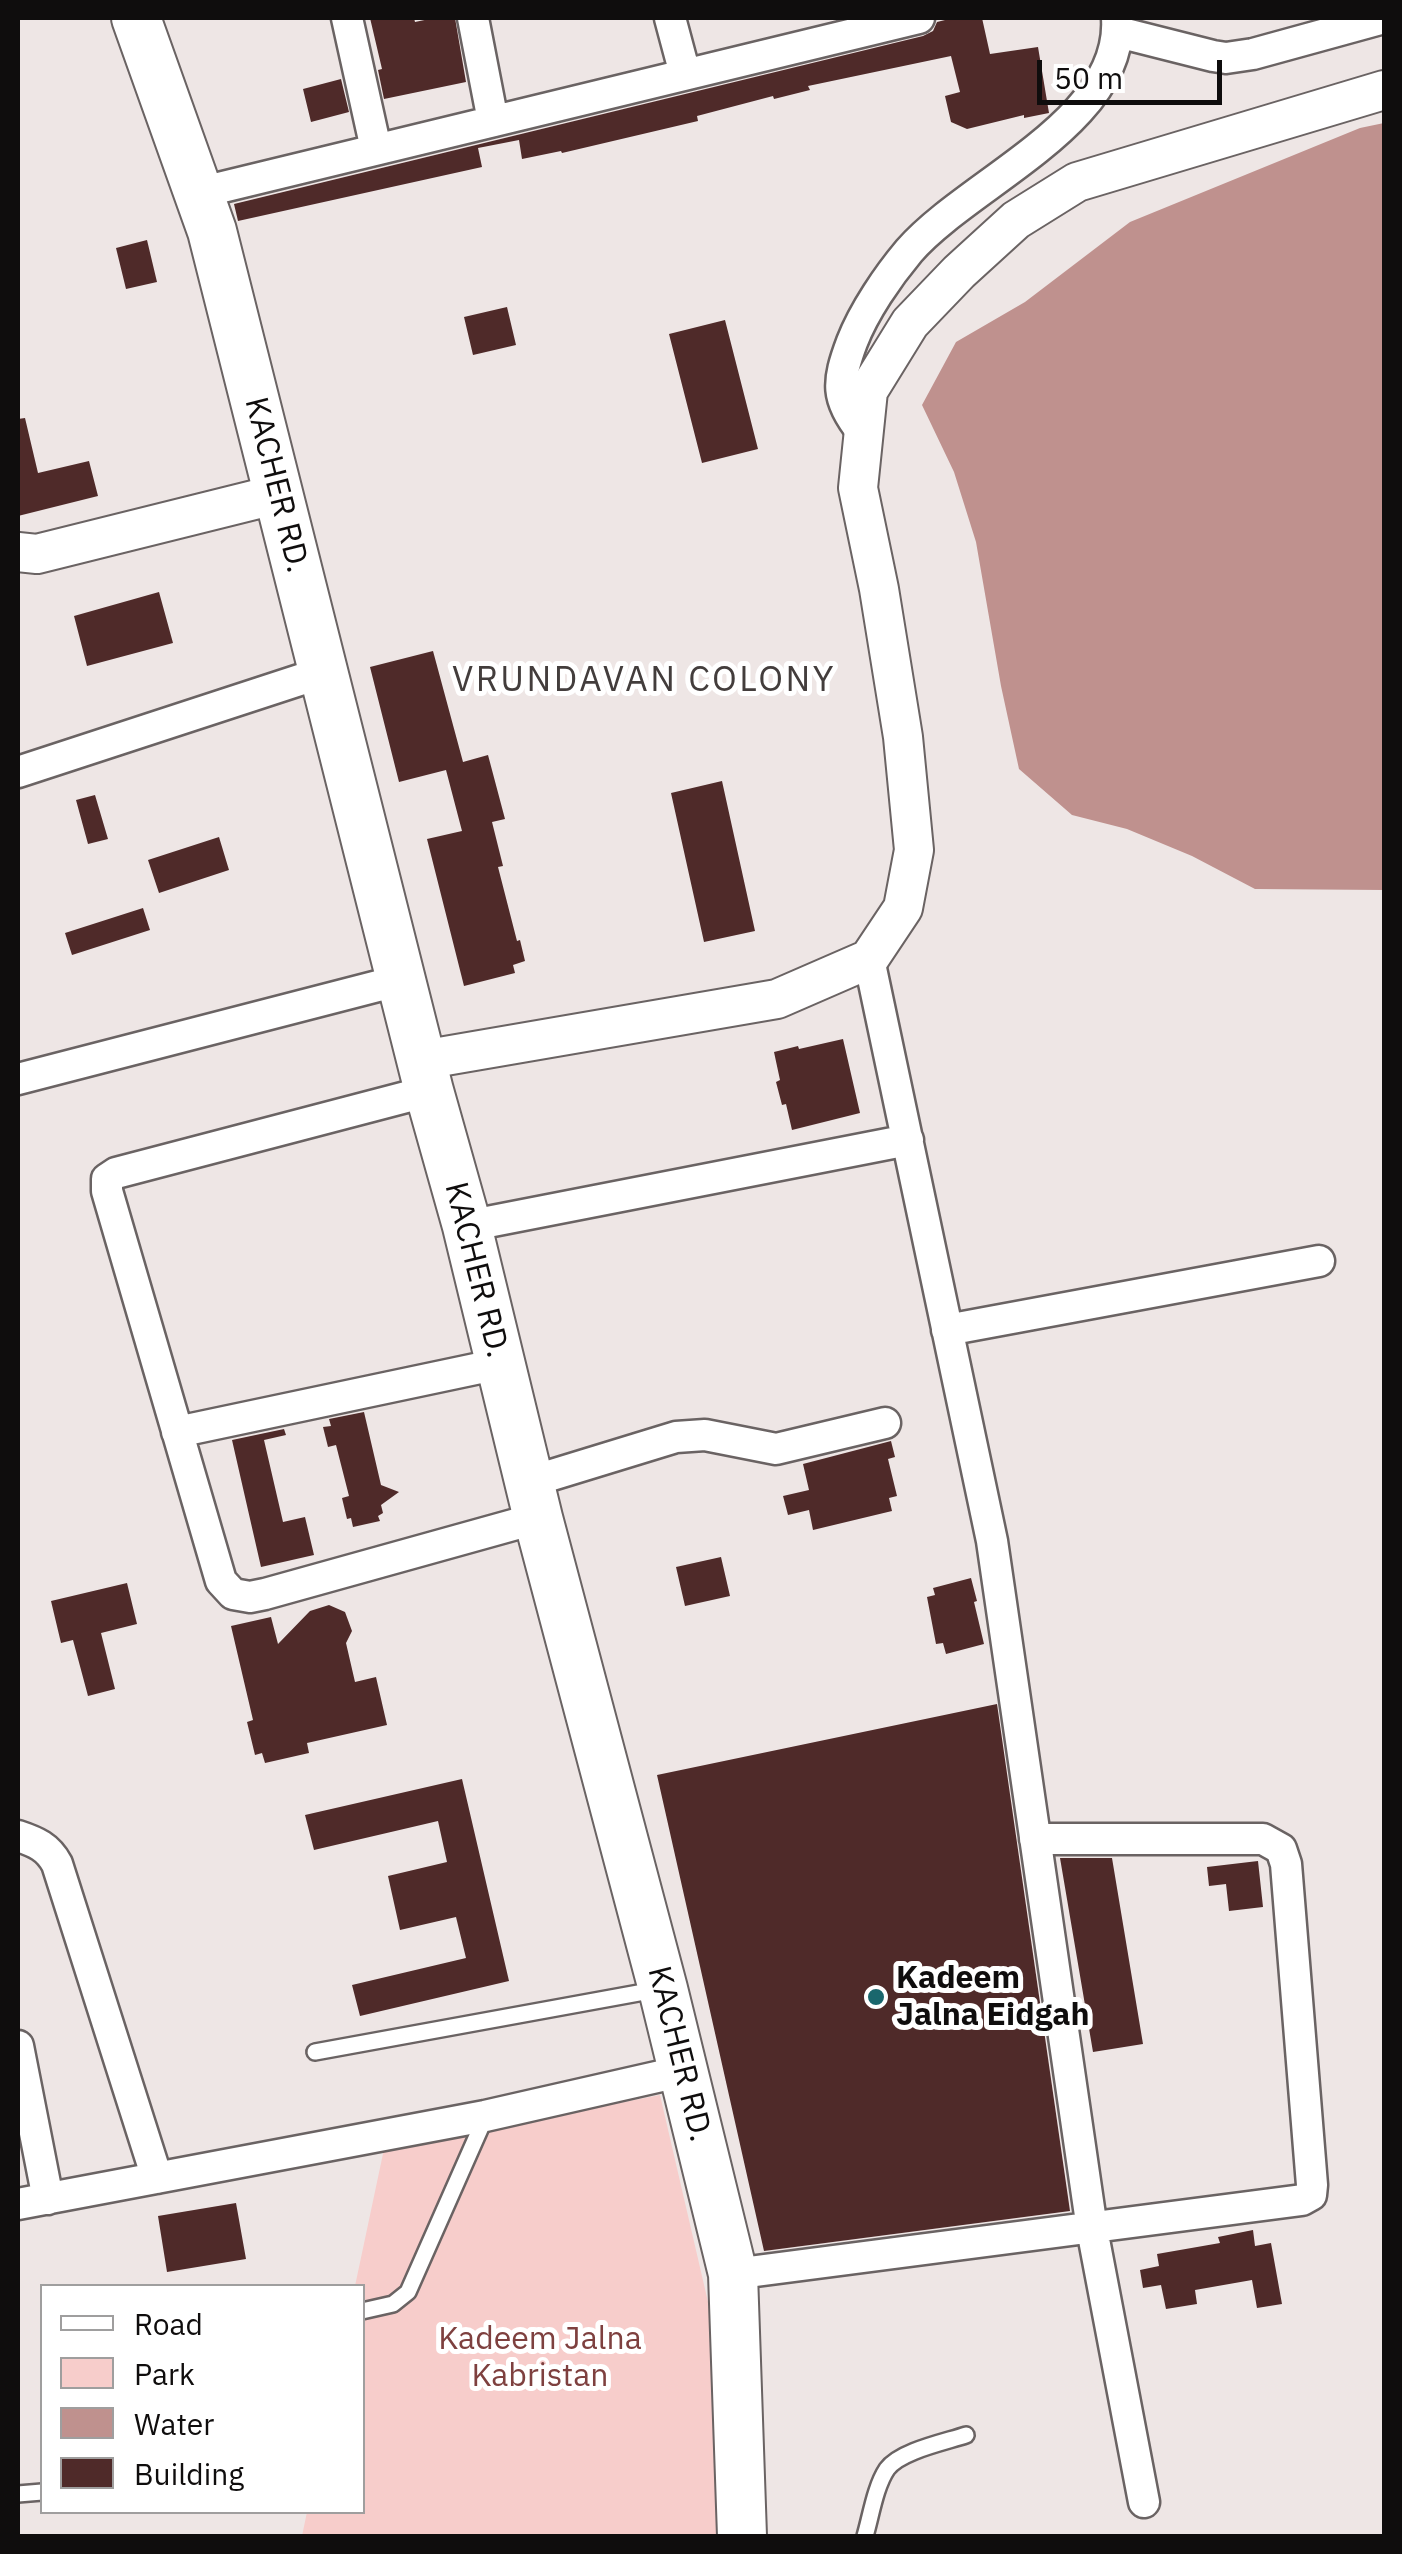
<!DOCTYPE html>
<html>
<head>
<meta charset="utf-8">
<style>
	body { margin:0 }
	#map { position:relative; width:1402px; height:2554px; overflow:hidden; background:#eee6e5; font-family:"IBM Plex Sans",sans-serif }
	canvas { display:block }
	.frame { position:absolute; inset:0; border:20px solid #0f0d0d; pointer-events:none }
	.legend { position:absolute; left:40px; top:2284px; width:325px; height:230px; box-sizing:border-box; background:#fff; border:2px solid #9f9e9e; margin:0; padding:12px 18px; list-style:none; font-size:30px; color:#0f0d0d }
	.legend li { display:flex; align-items:center; gap:20px; height:50px }
	.legend b { width:50px; border:2px solid #9f9e9e }
	.scale { position:absolute; left:1037px; top:60px; width:185px; height:45px; box-sizing:border-box; border:5px solid #0f0d0d; border-top:0; padding-left:12px; font-size:30px; line-height:35px; white-space:nowrap; color:#0f0d0d; -webkit-text-stroke:8px #fff; paint-order:stroke }
</style>
</head>
<body>
<div id="map">
<canvas width="1402" height="2554"></canvas>
<div class="frame"></div>
<ul class="legend">
<li><b style="height:12px;background:#fff"></b>Road</li>
<li><b style="height:28px;background:#f7cdcb"></b>Park</li>
<li><b style="height:28px;background:#bf918e"></b>Water</li>
<li><b style="height:28px;background:#4f2a29"></b>Building</li>
</ul>
<div class="scale">50 m</div>
</div>
<script>
const ctx = document.querySelector('canvas').getContext('2d');
ctx.lineJoin = 'round';
function fill(path, color) { ctx.fillStyle = color; ctx.fill(path, 'evenodd'); }
function strokePath(path, color, width, dash) { ctx.strokeStyle = color; ctx.lineWidth = width; ctx.lineCap = dash ? 'butt' : 'round'; ctx.setLineDash(dash || []); ctx.stroke(path); }
function write(font, color, halo, rows, align = 'center') {
  ctx.font = font + ' "IBM Plex Sans",sans-serif'; ctx.lineWidth = 10; ctx.setLineDash([]); ctx.textBaseline = 'middle'; ctx.strokeStyle = halo; ctx.fillStyle = color; for (const [text, x, y, turn = 0] of rows) {
    ctx.save(); ctx.translate(x, y); ctx.rotate((+turn || 0) * Math.PI / 180); ctx.textAlign = isNaN(turn) ? turn : align; if (halo) ctx.strokeText(text, 0, 0); ctx.fillText(text, 0, 0); ctx.restore();
  }
}
const green = new Path2D(`
	M660,2095L721,2358L731,2536H302L307,2512H362V2286H355L384,2149Z`);
const water = new Path2D(`
	M1384,123V890L1255,889L1192,856L1127,829L1072,815L1019,769L1001,686L976,542L954,472L922,405L956,342L1025,302L1130,222L1360,128Z`);
const building = new Path2D(`
	M370,18H414L415,22L434,18H455L466,82L384,99L378,70L382,69Z
	M953,18H982L990,54L1038,47L1049,113L1024,118V115L967,129L951,122L945,96L960,92L951,56L808,86L810,90L774,99L773,96L697,116L698,121L562,153L561,151L522,159L519,140L478,148L482,167L238,221L234,204L923,36L933,31L937,22Z
	M341,79L349,112L311,122L303,89Z
	M147,240L157,282L126,289L116,248Z
	M507,307L516,345L473,355L464,317Z
	M725,320L758,449L702,463L669,334Z
	M25,418L38,473L89,461L98,496L18,516V419Z
	M159,592L173,643L87,666L74,616Z
	M433,651L463,762L488,755L505,819L492,822L503,866L498,867L517,941L520,940L525,961L513,965L515,973L464,986L427,839L462,831L446,770L399,782L370,667Z
	M722,781L755,931L704,942L671,793Z
	M95,795L108,839L88,844L76,800Z
	M219,837L229,870L159,893L148,860Z
	M143,908L150,930L72,955L65,933Z
	M843,1039L860,1113L792,1130L786,1104L782,1105L776,1082L780,1080L774,1052L798,1046L799,1049Z
	M364,1412L381,1485L399,1492L381,1505L383,1513L378,1516L380,1521L353,1527L351,1518L347,1519L342,1498L349,1496L336,1445L328,1447L323,1427L331,1426L329,1419Z
	M284,1429L286,1435L264,1440L283,1522L305,1517L314,1555L261,1567L232,1440Z
	M891,1441L895,1457L888,1459L897,1496L889,1498L892,1511L813,1530L809,1510L788,1515L783,1496L809,1490L803,1464Z
	M721,1557L730,1596L685,1606L676,1567Z
	M971,1578L977,1601L974,1602L984,1644L946,1654L943,1643L936,1644L927,1597L935,1595L933,1588Z
	M127,1583L137,1624L101,1633L115,1689L88,1696L73,1640L61,1643L51,1601Z
	M329,1605L345,1612L352,1631L346,1643L355,1682L376,1677L387,1725L307,1743L309,1753L265,1763L262,1753L255,1755L247,1722L253,1720L231,1626L271,1617L278,1644L310,1611Z
	M997,1704L1070,2211L764,2251L657,1775Z
	M462,1779L509,1981L360,2016L352,1985L466,1958L456,1917L400,1930L388,1876L447,1862L438,1821L314,1850L305,1815Z
	M1060,1858H1112L1143,2044L1093,2052Z
	M1258,1861L1263,1907L1229,1911L1226,1884L1209,1886L1207,1867Z
	M236,2203L246,2259L167,2272L158,2216Z
	M1253,2230L1255,2246L1271,2243L1282,2304L1257,2308L1252,2280L1195,2290L1197,2304L1166,2309L1161,2285L1143,2288L1140,2270L1159,2266L1157,2254L1220,2243L1218,2237Z`);
const service = new Path2D(`
	M315,2052L655,1990
	M362,2311L393,2304L408,2292L485,2118
	M18,2494L42,2492
	M865,2536C871,2516 875,2487 887,2469C900,2451 945,2442 966,2435`);
const minor = new Path2D(`
	M347,18L376,149
	M473,18L493,121
	M670,18L685,74
	M1118,32L1213,56L1226,58L1253,54L1384,18
	M198,193L919,18
	M863,433C835,399 837,382 852,342C864,311 888,276 909,251C969,182 1124,122 1117,18
	M18,772L324,672
	M869,959L992,1541L1092,2229L1144,2502
	M18,1079L401,980
	M429,1091L116,1173L107,1179V1191L221,1581L233,1594L250,1597L265,1594L538,1518
	M467,1226L908,1140
	M947,1330L1319,1261
	M177,1432L499,1364
	M529,1482L676,1437L705,1435L776,1449L885,1423
	M18,1836C36,1842 48,1847 57,1864L157,2178
	M18,2046L48,2199
	M18,2204L485,2116L683,2071
	M733,2274L1302,2200L1311,2195L1312,2185L1286,1864L1281,1849L1263,1839H1035`);
const tertiary = new Path2D(`
	M18,552L37,554L278,494
	M422,1060L777,999L869,959L903,908L914,850L903,737L879,589L858,488L868,391L910,323L959,272L1016,220L1077,182L1384,90`);
const primary = new Path2D(`
	M136,18L212,231L429,1091L467,1226L538,1518L663,1989L733,2274L742,2536`);
const markers = [
	[876,1997,10,"#1a676d"]
];
const streetNames = [
	["KACHER RD.",276,485,76],
	["KACHER RD.",476,1270,76],
	["KACHER RD.",679,2054,76]
];
const poiNames = [
	["Kadeem",896,1979],
	["Jalna Eidgah",896,2016]
];
const parkNames = [
	["Kadeem Jalna",540,2340],
	["Kabristan",540,2377]
];
const neighbourhoodNames = [
	["VRUNDAVAN COLONY",644,681]
];
fill(green, '#f7cdcb');
fill(water, '#bf918e');
fill(building, '#4f2a29');
strokePath(service, '#6a6363', 20);
strokePath(minor, '#6a6363', 35);
strokePath(tertiary, '#6a6363', 42);
strokePath(primary, '#6a6363', 52);
strokePath(service, '#fff', 15);
strokePath(minor, '#fff', 30);
strokePath(tertiary, '#fff', 38);
strokePath(primary, '#fff', 48);
for (const [x, y, r, color] of markers) { const dot = new Path2D(); dot.arc(x, y, r, 0, 2 * Math.PI); ctx.fillStyle = color; ctx.fill(dot); strokePath(dot, '#fff', 4); }
write('32px', '#0f0d0d', '#fff', streetNames);
write('bold 32px', '#0f0d0d', '#fff', poiNames, 'left');
write('32px', '#7e403f', '#fff', parkNames);
ctx.letterSpacing = '2.5px';
write('35px', '#433d3c', '#fff', neighbourhoodNames);
ctx.letterSpacing = '0px';
</script>
</body>
</html>
